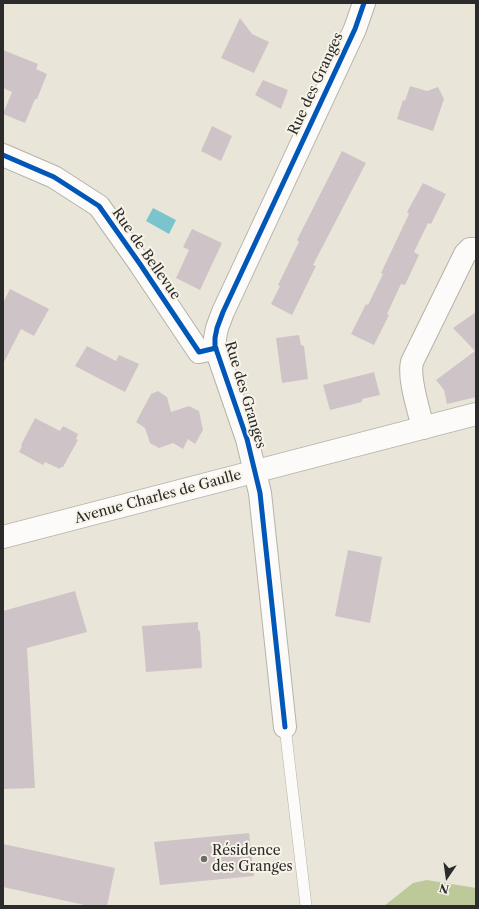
<!DOCTYPE html>
<html>
<head>
<meta charset="utf-8">
<style>
	body { margin:0 }
	#map { position:relative; width:479px; height:909px; overflow:hidden; background:#e9e6d9; font-family:"Libre Caslon Text",serif }
	canvas { display:block }
	.frame { position:absolute; inset:0; border:4px solid #2b2b2b; pointer-events:none }
	.north { position:absolute; left:427px; top:857px; width:40px; height:40px; -webkit-text-stroke:3px #f7f3e8; paint-order:stroke; rotate:193deg; font-size:11px; font-weight:700; line-height:16px; text-align:center; color:#2b2b2b }
	.north::after { content:''; display:block; margin:auto; width:14px; height:18px; background:#2b2b2b; clip-path:polygon(50% 0,100% 100%,50% 72%,0 100%) }
</style>
</head>
<body>
<div id="map">
<canvas width="479" height="909"></canvas>
<div class="frame"></div>
<div class="north">N</div>
</div>
<script>
const ctx = document.querySelector('canvas').getContext('2d');
ctx.lineJoin = 'round';
function fill(path, color) { ctx.fillStyle = color; ctx.fill(path, 'evenodd'); }
function strokePath(path, color, width, dash) { ctx.strokeStyle = color; ctx.lineWidth = width; ctx.lineCap = dash ? 'butt' : 'round'; ctx.setLineDash(dash || []); ctx.stroke(path); }
function write(font, color, halo, rows, align = 'center') {
  ctx.font = font + ' "Libre Caslon Text",serif'; ctx.lineWidth = 4; ctx.setLineDash([]); ctx.textBaseline = 'middle'; ctx.strokeStyle = halo; ctx.fillStyle = color; for (const [text, x, y, turn = 0] of rows) {
    ctx.save(); ctx.translate(x, y); ctx.rotate((+turn || 0) * Math.PI / 180); ctx.textAlign = isNaN(turn) ? turn : align; if (halo) ctx.strokeText(text, 0, 0); ctx.fillText(text, 0, 0); ctx.restore();
  }
}
const forest = new Path2D(`
	M427,880L476,888V906H384L413,883Z`);
const water = new Path2D(`
	M153,208L176,220L169,234L146,221Z`);
const building = new Path2D(`
	M240,18L252,34L269,42L254,73L221,58Z
	M3,50L38,64L36,69L47,74L37,99H35L25,123L3,114L12,92L3,88Z
	M263,80L288,90L281,109L255,95Z
	M410,86L427,91L438,87L444,99L433,131L397,119L403,100L405,101Z
	M212,126L232,136L221,161L201,151Z
	M342,151L366,163L313,265L316,266L292,315L271,304L280,286L278,285L299,242L297,240Z
	M423,183L446,194L431,224L428,223L414,252L419,255L405,285L401,284L387,314L389,315L374,345L351,334L366,304L368,305L383,274L381,273L409,214L407,212Z
	M192,229L222,243L200,290L176,278L189,250L183,247Z
	M10,289L49,309L34,336L21,329L3,364V303Z
	M476,312V397L447,404L444,390L436,380L475,351L453,328Z
	M299,335L301,345L304,346L308,379L282,383L276,338Z
	M87,346L116,361L119,355L139,364L125,392L75,366Z
	M374,372L380,395L362,399V402L330,410L323,385Z
	M158,391L167,397L171,412L189,406L199,411L203,430L195,444L188,439L183,449L173,443L159,448L150,443L145,428L136,422L151,394Z
	M35,418L60,431L63,426L78,434L76,439L78,440L63,467H61L60,469L45,462L43,465L19,452L22,446L21,445Z
	M348,550L382,557L370,623L335,616Z
	M75,591L87,632L27,648L35,788L3,789V611Z
	M198,622V629L200,632L202,668L146,672L142,626Z
	M249,833L254,876L160,885L154,842Z
	M3,844L115,868L107,906H89L3,887Z`);
const service = new Path2D(`
	M285,727L306,906`);
const minor = new Path2D(`
	M3,155L54,177L99,206L140,264L199,352L216,348
	M423,428C419,410 408,379 412,362L465,254L470,249H476
	M285,727L260,493L247,439L215,346V338L217,328L223,312L355,29L364,3`);
const secondary = new Path2D(`
	M3,537L476,414`);
const cycleway = new Path2D(`
	M3,155L54,177L99,206L140,264L199,352L216,348
	M285,727L260,493L247,439L215,346V338L217,328L223,312L355,29L364,3`);
const markers = [
	[204,859,4,"#6e6c68"]
];
const streetNames = [
	["Rue des Granges",316,84,-65],
	["Rue de Bellevue",146,254,55],
	["Rue des Granges",245,395,73],
	["Avenue Charles de Gaulle",158,497,-15]
];
const poiNames = [
	["Résidence",212,851],
	["des Granges",212,867]
];
fill(forest, '#bdc999');
fill(water, '#7ac4ce');
fill(building, '#cec3c6');
strokePath(service, '#b4b2aa', 12);
strokePath(minor, '#b4b2aa', 24);
strokePath(secondary, '#b4b2aa', 24);
strokePath(service, '#fcfbf9', 11);
strokePath(minor, '#fcfbf9', 22);
strokePath(secondary, '#fcfbf9', 22);
strokePath(cycleway, '#0057b8', 5);
for (const [x, y, r, color] of markers) { const dot = new Path2D(); dot.arc(x, y, r, 0, 2 * Math.PI); ctx.fillStyle = color; ctx.fill(dot); strokePath(dot, '#f7f3e8', 1.5); }
write('14px', '#2b2b2b', '#f7f3e8', streetNames);
write('14px', '#2b2b2b', '#f7f3e8', poiNames, 'left');
</script>
</body>
</html>
